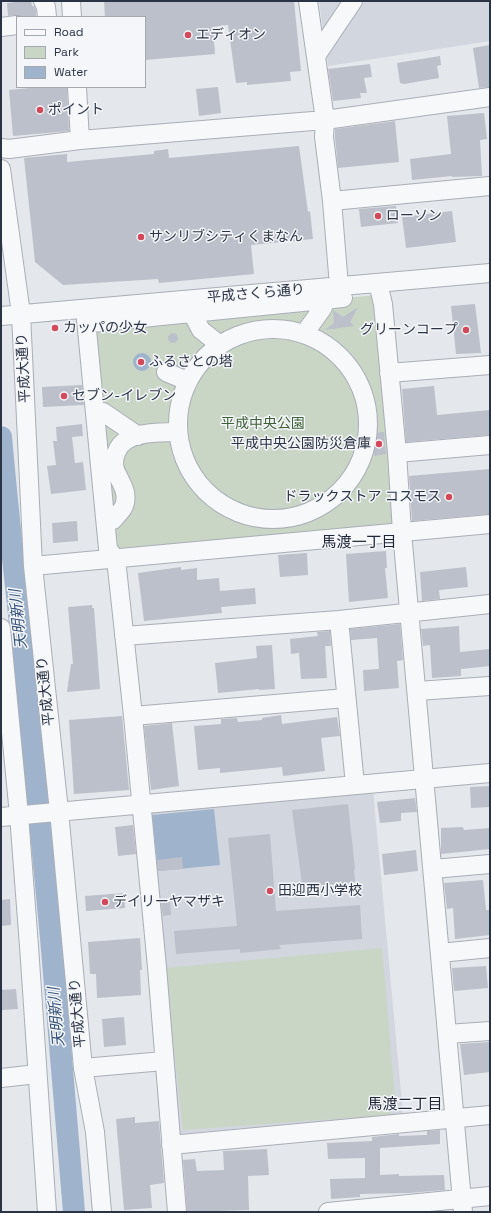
<!DOCTYPE html>
<html>
<head>
<meta charset="utf-8">
<style>
	body { margin:0 }
	#map { position:relative; width:491px; height:1213px; overflow:hidden; background:#e4e7ec; font-family:"Space Grotesk",sans-serif }
	canvas { display:block }
	.frame { position:absolute; inset:0; border:2px solid #2b3445; pointer-events:none }
	.legend { position:absolute; left:16px; top:16px; width:130px; height:72px; box-sizing:border-box; background:#f4f6f9; border:1px solid #a4a8b1; margin:0; padding:5px 7px; list-style:none; font-size:12px; color:#2b3445 }
	.legend li { display:flex; align-items:center; gap:8px; height:20px }
	.legend b { width:20px; border:1px solid #a4a8b1 }
</style>
</head>
<body>
<div id="map">
<canvas width="491" height="1213"></canvas>
<div class="frame"></div>
<ul class="legend">
<li><b style="height:5px;background:#f7f8fa"></b>Road</li>
<li><b style="height:11px;background:#c9d6c5"></b>Park</li>
<li><b style="height:11px;background:#9fb4cc"></b>Water</li>
</ul>
</div>
<script>
const ctx = document.querySelector('canvas').getContext('2d');
ctx.lineJoin = 'round';
function fill(path, color) { ctx.fillStyle = color; ctx.fill(path, 'evenodd'); }
function strokePath(path, color, width, dash) { ctx.strokeStyle = color; ctx.lineWidth = width; ctx.lineCap = dash ? 'butt' : 'round'; ctx.setLineDash(dash || []); ctx.stroke(path); }
function write(font, color, halo, rows, align = 'center') {
  ctx.font = font + ' "Space Grotesk","Noto Sans JP",sans-serif'; ctx.lineWidth = 3; ctx.setLineDash([]); ctx.textBaseline = 'middle'; ctx.strokeStyle = halo; ctx.fillStyle = color; for (const [text, x, y, turn = 0] of rows) {
    ctx.save(); ctx.translate(x, y); ctx.rotate((+turn || 0) * Math.PI / 180); ctx.textAlign = isNaN(turn) ? turn : align; if (halo) ctx.strokeText(text, 0, 0); ctx.fillText(text, 0, 0); ctx.restore();
  }
}
const built = new Path2D(`
	M319,1H490V41L328,66Z
	M373,790L403,1114L180,1134L150,813Z`);
const green = new Path2D(`
	M376,295L394,528L115,555L91,323Z
	M382,948L396,1110H391V1115L183,1130L165,968Z`);
const water = new Path2D(`
	M133 362a9 9 0 1 1 18 0a9 9 0 1 1-18 0Z
	M214,809L220,865L158,871L152,815Z`);
const river = new Path2D(`
	M1,437C12,559 27,680 38,801
	M40,822L51,938L74,1212`);
const building = new Path2D(`
	M25,1H31L32,6H34L36,10V17H23L16,15L8,16L7,3Z
	M104,1H294L301,71L290,72L291,81L247,85V82L236,83L228,25L213,27L215,54L145,60V17H105Z
	M490,45V87L479,88L473,48Z
	M440,56L441,65L437,66L439,78L404,84L400,83L397,63Z
	M370,64L372,77L364,78L367,93H360L361,98L333,101L328,69Z
	M40,87H67L69,131L13,136L9,90Z
	M218,87L221,113L199,116L196,89Z
	M484,113L487,139L480,140L482,176L452,177V176L412,180L410,159L451,154L447,116Z
	M395,121L399,162L338,168L335,137V129Z
	M299,146L308,212L310,211L313,239L251,245L254,274L159,283L158,279L63,285L35,262L24,158L67,154V162L154,154V151L168,149L169,158Z
	M396,206L398,223L361,227L359,209Z
	M452,211L456,242L406,248L402,217Z
	M475,304L481,353L456,354L451,306Z
	M358,307L350,322L354,326L325,330L334,323L333,310L343,317Z
	M168 338a5 5 0 1 1 10 0a5 5 0 1 1-10 0Z
	M82,385L84,405L43,407L42,387Z
	M434,386L437,415L490,410V435L406,442L402,389Z
	M82,424L83,436L72,437L75,463L83,462L86,490L51,494L47,466L56,465L53,441H57L56,427Z
	M384,432L386,454L374,456L371,433Z
	M490,469V514L412,521L409,476Z
	M77,521L78,541L53,543L52,523Z
	M386,551L387,568H385L388,598L349,602L346,554Z
	M307,553L308,575L280,577L278,555Z
	M181,567V570L197,568V580L219,578L220,591L255,588L256,604L221,607L222,613L144,621L138,573Z
	M466,567L468,587L439,590L440,599L422,601L420,572Z
	M92,605V608H94L100,689L67,692L71,664H73L68,607Z
	M400,624L403,660L397,661L399,688L364,691L363,670L379,669L377,638L351,640L350,629Z
	M459,626L460,652L490,649V666L461,669V676L432,678L430,645L423,646L421,629Z
	M330,631L331,646H325L327,678L301,679L299,653L291,654L290,639L318,636L317,632Z
	M272,645L275,689L259,690V689L218,693L215,663L257,658L256,646Z
	M281,715L282,724L337,717L340,736L321,738L325,771L283,776L282,767L220,773V768L198,770L194,726L221,724V719L237,718L238,722L262,720V718Z
	M122,716L129,790L74,794L69,720Z
	M172,723L179,786L151,790L144,726Z
	M490,786V807L471,808L470,787Z
	M415,798L417,812L401,813V821L380,823L377,802Z
	M348,804L355,869L354,870L355,882L314,886L313,883L302,884L292,810Z
	M133,825L136,854L118,856L115,827Z
	M463,827L464,830L490,828V849L441,854V828Z
	M270,834L276,911L360,905L362,939L279,945L281,949L240,953V949L176,954L174,931L237,926L228,838Z
	M416,850L418,871L384,875L382,854Z
	M182,857L183,869L158,871L157,860Z
	M483,880L486,910H490V935L455,939L453,908L447,909L444,883Z
	M124,893L125,908L86,911L85,896Z
	M10,899L11,925L1,926V900Z
	M170,902L171,915L163,916L161,903Z
	M140,938L142,970H140L141,995L97,998L96,974H90L88,942Z
	M486,966L488,988L454,991L452,968Z
	M16,989L18,1009L1,1010V990Z
	M124,1017L126,1045L104,1047L102,1019Z
	M490,1042V1072L464,1075L460,1044Z
	M135,1117V1123L159,1121L164,1183L150,1185L152,1208L124,1210L116,1119Z
	M440,1130V1144L380,1148V1175L399,1174V1176L444,1175L445,1190L409,1193L360,1194V1197L331,1199L330,1179L365,1178V1158L328,1159L327,1143L372,1141V1137L399,1134V1136L427,1135V1131Z
	M267,1149L269,1175L248,1176L249,1210L187,1212L183,1160L195,1159L197,1171L224,1170L223,1151Z`);
const minor = new Path2D(`
	M43,1L46,7L47,17
	M71,1L72,17
	M308,1L325,120L324,137L332,201L339,286
	M1,27L17,25
	M316,56L353,1
	M77,87L80,140
	M1,148L9,149L80,140L325,120L490,97
	M1,169L21,314L33,566L59,811L83,1068L95,1132L102,1212
	M332,201L490,186
	M378,283L383,304L397,453L402,532L463,1212
	M85,309L108,549L116,559L133,716L157,967L177,1212
	M192,313L201,330L220,345
	M1,316L490,273
	M91,323L343,298
	M178 424a95 95 0 1 1 190 0a95 95 0 1 1-190 0Z
	M304,334L322,309L326,300
	M166,372L187,381
	M389,373L490,365
	M103,412L138,436
	M397,453L490,445
	M113,520C116,516 122,511 124,506C129,493 121,483 116,472C113,465 114,457 117,451C126,430 159,433 178,432
	M33,566L490,524
	M339,620L355,785
	M1,628L19,815L29,946L47,1212
	M124,636L339,620L490,604
	M417,691L490,686
	M133,716L346,698
	M1,817L490,773
	M433,869L490,864
	M440,953L490,948
	M447,1034L490,1031
	M83,1068L164,1061
	M1,1078L37,1074
	M171,1145L490,1115
	M328,1212L490,1196`);
const markers = [
	[188,35,4,"#d1495b"],
	[40,110,4,"#d1495b"],
	[378,216,4,"#d1495b"],
	[141,237,4,"#d1495b"],
	[55,328,4,"#d1495b"],
	[466,330,4,"#d1495b"],
	[141,362,4,"#d1495b"],
	[64,396,4,"#d1495b"],
	[379,444,4,"#d1495b"],
	[449,497,4,"#d1495b"],
	[270,891,4,"#d1495b"],
	[105,902,4,"#d1495b"]
];
const poiNames = [
	["エディオン",196,35],
	["ポイント",48,110],
	["ローソン",386,216],
	["サンリブシティくまなん",149,237],
	["カッパの少女",63,328],
	["グリーンコープ",458,330,"right"],
	["ふるさとの塔",149,362],
	["セブン-イレブン",72,396],
	["平成中央公園防災倉庫",371,444,"right"],
	["ドラックストア コスモス",441,497,"right"],
	["田迎西小学校",278,891],
	["デイリーヤマザキ",113,902]
];
const streetNames = [
	["平成さくら通り",256,294,-5],
	["平成大通り",24,368,-93],
	["平成大通り",46,691,-96],
	["平成大通り",78,1013,-95]
];
const parkNames = [
	["平成中央公園",263,424]
];
const neighbourhoodNames = [
	["馬渡一丁目",359,543],
	["馬渡二丁目",405,1105]
];
const waterNames = [
	["天明新川",19,619,-96],
	["天明新川",57,1017,-95]
];
fill(built, '#d2d6de');
fill(green, '#c9d6c5');
fill(water, '#9fb4cc');
strokePath(river, '#9fb4cc', 22);
fill(building, '#bbc0ca');
strokePath(minor, '#a9aeb7', 20);
strokePath(minor, '#f7f8fa', 18);
for (const [x, y, r, color] of markers) { const dot = new Path2D(); dot.arc(x, y, r, 0, 2 * Math.PI); ctx.fillStyle = color; ctx.fill(dot); strokePath(dot, '#f4f6f9', 1.5); }
write('14px', '#2b3445', '#f4f6f9', poiNames, 'left');
write('14px', '#2b3445', '#f4f6f9', streetNames);
write('14px', '#3f6138', '#f4f6f9', parkNames);
write('15px', '#1d2536', '#f4f6f9', neighbourhoodNames);
write('italic 15px', '#34527a', '#f4f6f9', waterNames);
</script>
</body>
</html>
